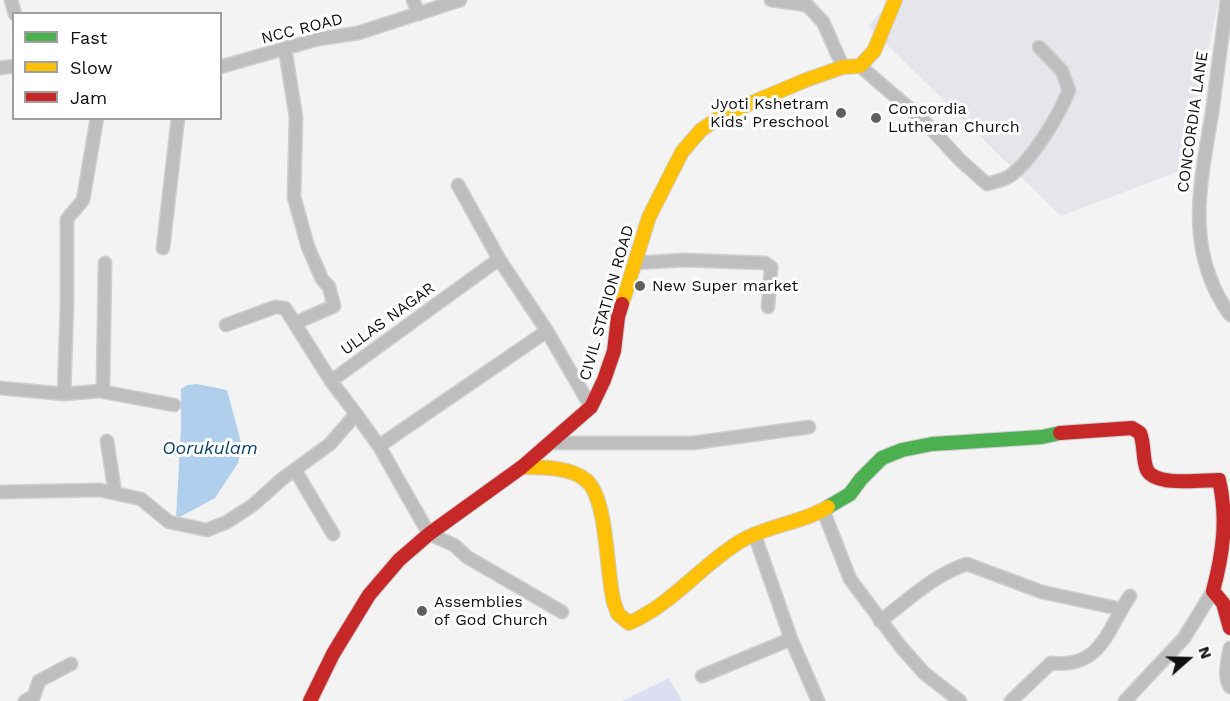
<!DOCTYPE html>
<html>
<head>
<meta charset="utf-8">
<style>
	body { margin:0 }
	#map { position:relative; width:1230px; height:701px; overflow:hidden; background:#f3f3f4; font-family:"Work Sans",sans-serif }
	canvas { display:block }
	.legend { position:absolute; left:12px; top:12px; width:210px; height:108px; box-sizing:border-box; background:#fff; border:2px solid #9f9fa0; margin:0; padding:8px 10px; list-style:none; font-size:18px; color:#101011 }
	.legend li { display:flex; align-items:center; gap:12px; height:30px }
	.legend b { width:30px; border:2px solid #9f9fa0 }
	.north { position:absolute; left:1158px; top:629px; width:60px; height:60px; -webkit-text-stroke:4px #fff; paint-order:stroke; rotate:70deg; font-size:16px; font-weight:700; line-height:24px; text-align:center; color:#101011 }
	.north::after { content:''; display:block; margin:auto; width:21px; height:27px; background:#101011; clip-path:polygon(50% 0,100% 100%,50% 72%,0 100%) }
</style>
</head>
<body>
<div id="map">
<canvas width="1230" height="701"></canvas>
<ul class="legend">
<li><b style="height:8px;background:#4caf50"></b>Fast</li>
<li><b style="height:8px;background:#ffc107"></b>Slow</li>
<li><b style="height:8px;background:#c62828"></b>Jam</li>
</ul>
<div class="north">N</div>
</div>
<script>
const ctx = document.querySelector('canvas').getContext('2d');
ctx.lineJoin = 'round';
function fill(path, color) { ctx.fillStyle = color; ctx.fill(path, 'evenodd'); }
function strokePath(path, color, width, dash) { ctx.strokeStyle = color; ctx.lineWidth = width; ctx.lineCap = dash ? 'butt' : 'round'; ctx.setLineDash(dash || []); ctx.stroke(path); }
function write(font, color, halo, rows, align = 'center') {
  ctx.font = font + ' "Work Sans",sans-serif'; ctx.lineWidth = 6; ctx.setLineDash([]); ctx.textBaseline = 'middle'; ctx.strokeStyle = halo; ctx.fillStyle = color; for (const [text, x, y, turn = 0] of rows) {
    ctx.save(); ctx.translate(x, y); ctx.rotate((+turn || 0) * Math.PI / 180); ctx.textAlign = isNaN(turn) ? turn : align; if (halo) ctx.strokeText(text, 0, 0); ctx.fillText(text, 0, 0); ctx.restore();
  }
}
const built = new Path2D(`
	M893,0H1219L1182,170L1061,216L868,26Z`);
const green = new Path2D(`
	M669,678L682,701H622Z`);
const water = new Path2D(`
	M197,384L227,390L242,446L238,463L215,498L176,519L181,428V389L187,385Z`);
const street = new Path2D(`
	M11,0L15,14
	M413,0L419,14
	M771,0L807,5L823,22L843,67
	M1227,0C1222,38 1217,75 1212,113C1200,186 1184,250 1230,315
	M285,49L296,117L294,197L308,247L322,279L329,287L334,306L295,323
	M860,66L925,122L960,160L987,184C994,182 1004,180 1010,176C1032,160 1059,116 1069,90L1062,71L1039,47
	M220,67L318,39L358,33L460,0
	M0,68L14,66
	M458,185L499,259L547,331L591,407
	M163,248L178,118
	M634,263L684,260L765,263L771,267L768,307
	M226,325L275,307L285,308L331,381
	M0,388L64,394L99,391L103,388L105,263
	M99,391L174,405
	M64,394L67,303V219L83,200L97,118
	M356,414L331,381L499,259
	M107,441L115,493
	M551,443H693L809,427
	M379,446L547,331
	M295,470L333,534
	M0,492L100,490L141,499L169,522L207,530L227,522L253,505L282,479L330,444L356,414L379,446L429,534L454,545L467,557L562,612
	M823,510L850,579L901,647L924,673L960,701
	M755,536L791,639L818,701
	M880,621C907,601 935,574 967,564L1042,592L1121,609
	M1230,648C1228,660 1223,676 1230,687
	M702,676L791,639
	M25,701L34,696L39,681L71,664
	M1011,701L1051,663C1102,669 1107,629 1130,596
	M1125,701L1184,638L1213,591`);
const fast = new Path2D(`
	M828,507L850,494L861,479L882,458L902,450L932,444L1042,437L1060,433`);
const slow = new Path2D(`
	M622,304L649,217L682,152L701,130L723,115L806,80L843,67L860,66L874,51L895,0
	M522,467C542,467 573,467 588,482C608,503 606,573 614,603L618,614L629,623C673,604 701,565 741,541C768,525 802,523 828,507`);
const jam = new Path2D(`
	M1060,433L1132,428L1140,433C1145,445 1142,458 1147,470C1156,487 1203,480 1219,480C1228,519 1223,553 1213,591L1223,603L1230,628
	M310,701L333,654L369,595L399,560L429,534L522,467L591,407L604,380L614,351L618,317L622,304`);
const markers = [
	[841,113,6,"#5f5f60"],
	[876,118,6,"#5f5f60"],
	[640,286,6,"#5f5f60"],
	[422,611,6,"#5f5f60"]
];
const streetNames = [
	["NCC ROAD",302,29,-14],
	["CONCORDIA LANE",1193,122,-82],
	["CIVIL STATION ROAD",607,303,-74],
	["ULLAS NAGAR",388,319,-36]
];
const poiNames = [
	["Jyoti Kshetram",829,104,"right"],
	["Kids' Preschool",829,122,"right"],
	["Concordia",888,109],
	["Lutheran Church",888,127],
	["New Super market",652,286],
	["Assemblies",434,602],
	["of God Church",434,620]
];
const waterNames = [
	["Oorukulam",210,449]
];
fill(built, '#e5e5eb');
fill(green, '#dcdef2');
fill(water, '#afcfed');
strokePath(street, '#cfcfd0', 15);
strokePath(fast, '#cfcfd0', 16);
strokePath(slow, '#cfcfd0', 16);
strokePath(jam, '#cfcfd0', 16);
strokePath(street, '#bebebe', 12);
strokePath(fast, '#4caf50', 14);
strokePath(slow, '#ffc107', 14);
strokePath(jam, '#c62828', 14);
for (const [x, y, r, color] of markers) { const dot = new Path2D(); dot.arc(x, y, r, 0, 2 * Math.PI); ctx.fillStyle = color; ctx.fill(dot); strokePath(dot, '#fff', 2); }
write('16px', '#101011', '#fff', streetNames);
write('16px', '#101011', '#fff', poiNames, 'left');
write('italic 18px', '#0b4067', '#fff', waterNames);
</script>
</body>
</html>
